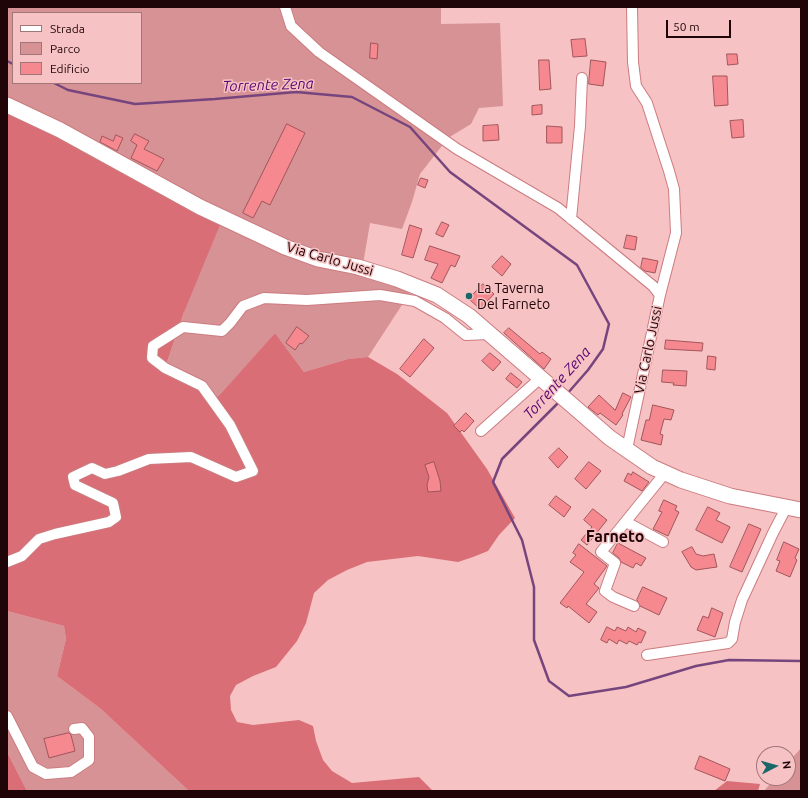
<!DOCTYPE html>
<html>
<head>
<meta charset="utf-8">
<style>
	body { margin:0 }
	#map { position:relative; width:808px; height:798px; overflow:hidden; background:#f6c2c3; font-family:Ubuntu,sans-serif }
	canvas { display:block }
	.frame { position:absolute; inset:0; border:8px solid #200508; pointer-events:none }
	.legend { position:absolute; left:12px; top:12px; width:130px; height:72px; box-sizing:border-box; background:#f6c2c3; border:1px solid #a07678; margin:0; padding:5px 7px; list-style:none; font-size:12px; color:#200508 }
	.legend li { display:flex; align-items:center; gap:8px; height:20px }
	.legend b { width:20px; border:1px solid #a07678 }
	.north { position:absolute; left:756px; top:746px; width:40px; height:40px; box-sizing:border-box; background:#f6c2c3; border:1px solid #a07678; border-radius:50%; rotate:84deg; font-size:11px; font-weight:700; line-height:16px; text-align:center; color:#200508 }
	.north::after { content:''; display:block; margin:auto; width:14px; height:18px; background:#196768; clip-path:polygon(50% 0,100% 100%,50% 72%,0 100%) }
	.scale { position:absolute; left:666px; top:20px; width:65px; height:18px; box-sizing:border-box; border:2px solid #200508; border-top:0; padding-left:5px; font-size:12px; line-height:14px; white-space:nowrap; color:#200508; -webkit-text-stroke:3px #f6c2c3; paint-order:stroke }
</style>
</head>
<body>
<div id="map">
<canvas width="808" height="798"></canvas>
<div class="frame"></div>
<ul class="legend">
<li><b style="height:5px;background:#fff"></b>Strada</li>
<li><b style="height:11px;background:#d79295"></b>Parco</li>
<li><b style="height:11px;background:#f6888f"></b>Edificio</li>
</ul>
<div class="north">N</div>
<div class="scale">50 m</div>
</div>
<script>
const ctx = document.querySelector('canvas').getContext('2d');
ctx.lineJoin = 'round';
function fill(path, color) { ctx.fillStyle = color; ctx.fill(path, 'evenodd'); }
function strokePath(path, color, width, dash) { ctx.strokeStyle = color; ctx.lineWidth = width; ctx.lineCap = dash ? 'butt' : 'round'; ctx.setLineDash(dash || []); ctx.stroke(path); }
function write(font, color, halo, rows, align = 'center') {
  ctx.font = font + ' Ubuntu,sans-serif'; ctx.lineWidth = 3; ctx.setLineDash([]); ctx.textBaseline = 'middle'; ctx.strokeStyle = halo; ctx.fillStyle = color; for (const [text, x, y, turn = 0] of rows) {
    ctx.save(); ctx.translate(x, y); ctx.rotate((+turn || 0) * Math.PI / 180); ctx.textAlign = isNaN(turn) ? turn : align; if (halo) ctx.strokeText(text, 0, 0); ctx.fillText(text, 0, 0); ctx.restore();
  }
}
const green = new Path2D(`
	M7,7H441V24L500,23L503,106L479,108L471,124L448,138L420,174L412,202L402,229L370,223L362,270L413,288L368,357L348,359L304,372L275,333L218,398L167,362L184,312L7,102ZM13,13H141V83H13Z
	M7,611L64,626L66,639L57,676L101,709L189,791H27L7,752Z
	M801,748V791H764L775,778H788V763Z`);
const forest = new Path2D(`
	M7,102L222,220L184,312L167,362L218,397L275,333L304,372L348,359L368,357L397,374L447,413L487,469L515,518L499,535L488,551L473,557L458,562L418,556L367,562L347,570L328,580L314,593L306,623L297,641L276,667L253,676L236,685L230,696L231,710L237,722L253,725L299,720L313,726L316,741L323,760L332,771L352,783L419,777L433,791H189L101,709L57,676L66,639L64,626L7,611Z
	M7,752L27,791H7Z
	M727,781L760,784L758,791H714Z`);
const stream = new Path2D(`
	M7,61L13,64
	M54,83L68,90L135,104L215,99L296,92L352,97L410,127L450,172L577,265L609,324L603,349L588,370L567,394
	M559,402L502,459L493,482L522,540L534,587V640L549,681L569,696L626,687L696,666L729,660L801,661`);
const building = new Path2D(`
	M585,39L587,56L573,57L571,40Z
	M371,43L378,44L377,59L370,58Z
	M727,54H737L738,64L728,65Z
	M539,60H549L551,89L540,90Z
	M591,60L606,62L603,86L589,84Z
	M713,76H727L728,105L715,106Z
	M542,105V114L532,115V106Z
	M743,120L744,137L732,138L730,121Z
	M287,124L305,133L270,205L262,201L253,218L243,213Z
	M498,125L499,140L483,141V126Z
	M547,126L562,127V143H547Z
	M135,134L149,141L144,149L164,159L157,171L131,158L137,145L131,141Z
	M116,135L123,138L117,151L100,142L102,136L113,141Z
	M421,178L428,180L425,188L418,185Z
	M442,222L449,225L443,237L436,234Z
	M410,225L422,229L413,258L402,255Z
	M627,235L637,237L635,250L624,248Z
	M430,246L460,256L455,267L451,265L442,283L431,278L438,264L425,260Z
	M502,256L511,264L502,276L492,267Z
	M643,258L658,261L655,273L645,271L641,268Z
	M483,284L494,294L480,309L469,299Z
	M297,327L309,336L302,344L300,343L295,350L286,343Z
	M509,328L540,354L542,352L551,359L544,369L504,333Z
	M424,339L434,348L410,377L400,369Z
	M666,340L703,343L702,351L665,349Z
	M490,353L501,362L493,371L482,361Z
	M708,356L716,357L715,370L707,369Z
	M663,370L687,371L686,386L673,385L674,383L662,382Z
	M511,373L522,382L517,388L506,379Z
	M623,393L631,397L622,414L623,415L616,425L600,413L598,415L588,407L599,395L615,410Z
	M653,405L674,410L671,420L664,419L660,434L663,435L661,445L641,440L646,420H649Z
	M466,413L474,421L464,432L462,430L460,432L454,426Z
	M559,448L568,457L558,468L549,458Z
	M434,462L440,481L441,491L428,492L427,485L429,477L425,465Z
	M589,462L601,471L586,489L575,479Z
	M633,472L649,482L642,491L624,481L628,473L631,475Z
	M556,496L571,507L564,517L549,505Z
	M664,500L677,506L675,510L679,512L668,536L653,529L662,512L659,511Z
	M708,507L720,513L716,520L730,527L722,543L696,530Z
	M593,509L607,520L587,545L581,540L592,527L584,520Z
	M749,524L761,529L742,572L730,567Z
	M784,542L799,549L795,558L797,560L790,577L776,571L780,561L777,560Z
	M618,543L646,558L641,566L636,563L633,568L621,562L619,558L613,553Z
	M579,544L607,566L594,584L599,588L586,604L597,612L589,623L568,606L567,608L560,603L584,572L570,562L576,555L573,553Z
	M692,547L696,554L703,556L714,554L717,567L696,570L691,567L682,552Z
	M643,587L667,598L659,615L640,606L637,600Z
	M712,608L723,613L715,637L697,630L703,616L708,618Z
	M607,627L615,631L617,627L626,631L628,627L636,632L638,628L646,632L641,643L639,642L637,645L629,641L627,644L619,640L617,644L609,639L607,643L601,640Z
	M69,733L71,735L75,751L49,758L44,739Z
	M700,756L730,769L725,781L695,769Z`);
const street = new Path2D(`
	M285,7L291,26L319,52L457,149L558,208L653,286L660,295L627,449
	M632,7L633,62L636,86L647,103L669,171L674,189L676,233L660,295
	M571,219L580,126L582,78
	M481,431L536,382
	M626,522L663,542
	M7,562L22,556L39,539L55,534L109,522L116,517L113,503L75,485L73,477L92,468L105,474L118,471L149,459L191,457L236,477L253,471L230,425L202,386L165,368L152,358L153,346L183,327L222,331L230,323L243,306L264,298L307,300L380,295L415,301L445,318L466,335L489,334
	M634,606L613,597L605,591L615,563L601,552L665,473
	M647,655L728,643L732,639L735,622L742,600L773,533L786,508
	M7,716L33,767L46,774L71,772L89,760V737L82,728L74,729`);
const secondary = new Path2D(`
	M7,105L60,130L200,207L285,247L318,259L358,267L397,279L437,295L469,316L610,438L652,467L681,480L730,496L801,510`);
const markers = [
	[469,296,4,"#196768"]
];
const streetNames = [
	["Via Carlo Jussi",330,259,16],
	["Via Carlo Jussi",648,350,-78]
];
const poiNames = [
	["La Taverna",477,288],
	["Del Farneto",477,304]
];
const waterNames = [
	["Torrente Zena",268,85,-2],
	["Torrente Zena",557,383,-48]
];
const quarterNames = [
	["Farneto",615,537]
];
fill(green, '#d79295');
fill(forest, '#d96e76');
strokePath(stream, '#76457e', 2.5);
fill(building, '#f6888f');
strokePath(building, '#a1565b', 1);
strokePath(street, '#cc7c80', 12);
strokePath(secondary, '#cc7c80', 17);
strokePath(street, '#fff', 10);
strokePath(secondary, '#fff', 15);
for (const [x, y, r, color] of markers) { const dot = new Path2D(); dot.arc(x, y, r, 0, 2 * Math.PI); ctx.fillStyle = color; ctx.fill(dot); strokePath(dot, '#f6c2c3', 1.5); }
write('14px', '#200508', '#f6c2c3', streetNames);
write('14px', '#200508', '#f6c2c3', poiNames, 'left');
write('italic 15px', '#5a0771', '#f6c2c3', waterNames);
write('bold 16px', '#200508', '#f6c2c3', quarterNames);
</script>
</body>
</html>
